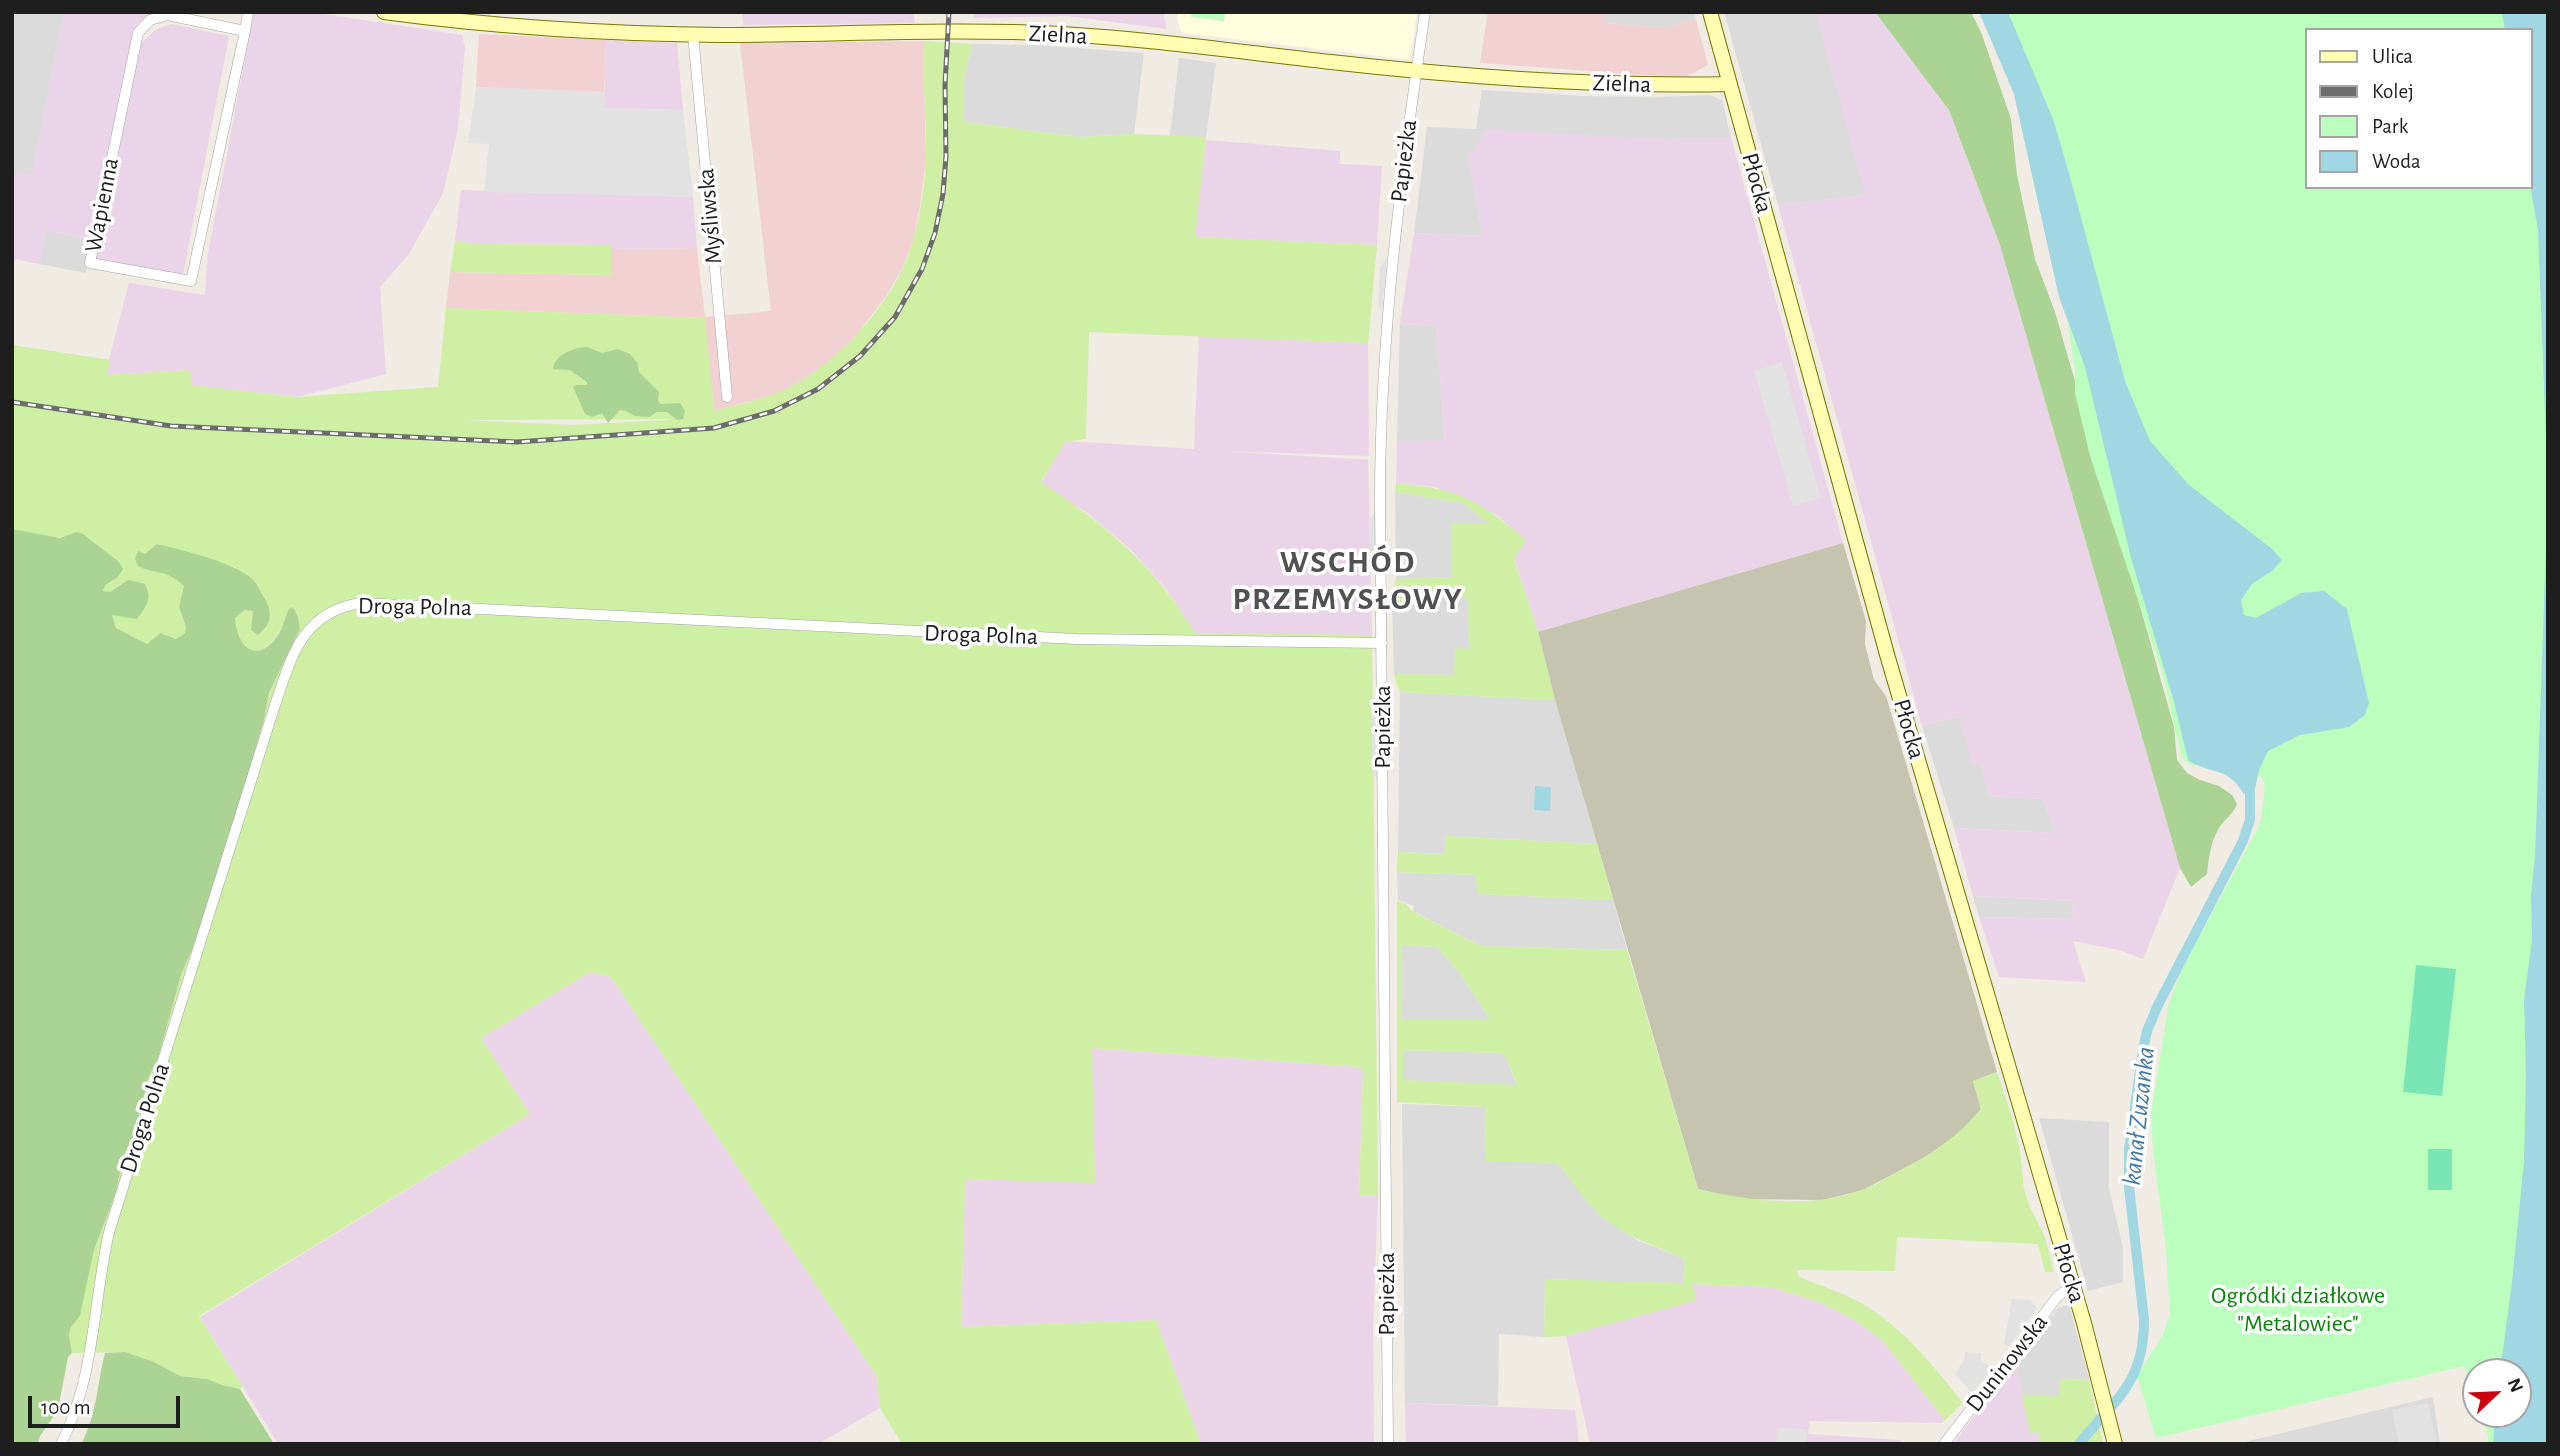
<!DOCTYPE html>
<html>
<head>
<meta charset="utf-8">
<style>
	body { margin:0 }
	#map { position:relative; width:2560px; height:1456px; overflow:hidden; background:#f0ebe3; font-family:"Alegreya Sans",sans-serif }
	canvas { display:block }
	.frame { position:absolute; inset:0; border:14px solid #1e1e1e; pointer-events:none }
	.legend { position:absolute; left:2305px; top:28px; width:228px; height:161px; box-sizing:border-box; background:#fff; border:2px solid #a5a5a5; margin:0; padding:9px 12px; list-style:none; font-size:21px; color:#1e1e1e }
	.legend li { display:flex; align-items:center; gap:14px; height:35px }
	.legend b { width:35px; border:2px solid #a5a5a5 }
	.north { position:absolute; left:2462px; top:1358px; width:70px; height:70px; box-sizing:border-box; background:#fff; border:2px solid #a5a5a5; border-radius:50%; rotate:67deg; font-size:19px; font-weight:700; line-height:28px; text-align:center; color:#1e1e1e }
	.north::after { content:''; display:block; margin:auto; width:24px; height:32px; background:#cc000e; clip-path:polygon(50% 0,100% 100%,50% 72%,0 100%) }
	.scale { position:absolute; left:28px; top:1396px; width:152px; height:32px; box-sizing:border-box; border:4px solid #1e1e1e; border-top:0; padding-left:9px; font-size:21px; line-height:24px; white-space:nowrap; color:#1e1e1e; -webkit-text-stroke:5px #fff; paint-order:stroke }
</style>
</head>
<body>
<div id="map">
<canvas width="2560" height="1456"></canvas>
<div class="frame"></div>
<ul class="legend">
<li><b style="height:9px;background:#fffeb2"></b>Ulica</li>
<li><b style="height:9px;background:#6c6c6c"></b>Kolej</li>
<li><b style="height:19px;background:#bcfebd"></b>Park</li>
<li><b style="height:19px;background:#a0d7e2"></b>Woda</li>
</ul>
<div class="north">N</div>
<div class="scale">100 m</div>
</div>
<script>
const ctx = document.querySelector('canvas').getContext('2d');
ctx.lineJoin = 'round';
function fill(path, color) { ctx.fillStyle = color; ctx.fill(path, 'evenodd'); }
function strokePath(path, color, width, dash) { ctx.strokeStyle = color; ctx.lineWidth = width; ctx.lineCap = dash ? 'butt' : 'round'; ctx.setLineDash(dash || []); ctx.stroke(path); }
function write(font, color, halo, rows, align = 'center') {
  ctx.font = font + ' "Alegreya Sans",sans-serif'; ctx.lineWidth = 7; ctx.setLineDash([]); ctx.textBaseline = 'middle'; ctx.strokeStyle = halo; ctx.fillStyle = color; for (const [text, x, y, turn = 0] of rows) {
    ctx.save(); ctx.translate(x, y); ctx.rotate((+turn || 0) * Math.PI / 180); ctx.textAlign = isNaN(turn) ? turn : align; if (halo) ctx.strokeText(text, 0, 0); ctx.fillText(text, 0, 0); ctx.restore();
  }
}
const residential = new Path2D(`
	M12,12H64L32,175L12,171Z
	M1605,12H1694L1696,19L1666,28L1605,23Z
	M1724,12H1816L1866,195L1778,205Z
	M972,44L1035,45L1144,53L1134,134L1079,137L964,122L963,83Z
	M1179,58L1216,63L1206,137L1170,136Z
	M1482,90L1583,96L1655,97L1710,95L1722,100L1731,138L1671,139L1468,157L1483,236L1414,233L1427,127L1476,129Z
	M46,230L93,240L86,273L39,264Z
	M1400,324L1436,326L1445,440L1397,442Z
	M1395,492L1464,503L1490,524L1451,577L1396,579Z
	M1416,594L1468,598L1469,649L1455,675L1394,674L1392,603L1416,604Z
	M1400,692L1555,700L1597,844L1446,836L1445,854L1398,852Z
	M1956,717L1960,719L1972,762L1980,763L1990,796L2043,799L2056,833L1954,828L1922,726Z
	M1397,872L1477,875L1478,894L1613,900L1627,950L1481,946L1413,911L1414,906L1398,900Z
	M1973,896L2073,901L2072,919L1979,917Z
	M1401,945L1437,947L1461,975L1491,1020H1402Z
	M1402,1050L1504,1053L1517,1086L1403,1080Z
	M1402,1104L1486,1107L1485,1160L1557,1163L1595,1209L1637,1240L1685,1259L1683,1284L1545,1279L1544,1337L1499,1334L1498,1406L1405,1403Z
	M2039,1118L2109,1122V1189L2123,1247V1282L2088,1291Z
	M2069,1304L2089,1379L2061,1380V1396L2022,1395L2017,1371L2019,1357L2057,1309Z
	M2433,1397L2440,1444H2236Z`);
const commercial = new Path2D(`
	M1488,12H1605V23L1666,28L1696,19L1708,65L1684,78L1480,63Z
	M479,34L606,40L604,92L476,87Z
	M923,41L926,159L920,206L913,242L902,269L886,296L858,333L835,358L812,375L777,394L714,411L704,318L446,308L450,272L610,275L611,249L697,248L705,317L771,311L740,43Z`);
const industrial = new Path2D(`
	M64,12H170L138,23L93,240L46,230L39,264L15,259L12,273V171L32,174Z
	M254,12H311L462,35L465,47L458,129L443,193L409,254L380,287L386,374L297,397L191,385L189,370L110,375L249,449L12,345L109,360L129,283L205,295L208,253Z
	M742,12H913L915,23L743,25Z
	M975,12H1164L1166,29L1068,16L973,18Z
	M1816,12H1875L1949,110L2000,245L2180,868L2143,959L2119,950L2073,941L2086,982L1999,977L1979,917L2072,919L2073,901L1973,896L1954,828L2056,833L2043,799L1990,796L1980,764L1972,763L1960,719L1955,717L1922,726L1778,205L1865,195Z
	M171,24L229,36L183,275L94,259L140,44L155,30Z
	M606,40L677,43L683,110L604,108Z
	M1487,130L1671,139L1731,138L1843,543L1538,632L1514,558L1525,540L1498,516L1435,487L1396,483L1397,442L1445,439L1436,326L1400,324L1414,233L1483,236L1468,157Z
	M1206,140L1340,151V164L1382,166L1377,245L1194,237Z
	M461,190L693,197L697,248L611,249V245L477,244L455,241Z
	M1199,336L1368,343L1369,456L1225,451L1368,460L1372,635L1195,633L1166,589L1131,550L1090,515L1041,483L1065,441L1194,449Z
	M590,972L611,977L877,1377L880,1408L818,1444H278L200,1317L530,1114L481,1038Z
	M1091,1048L1360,1067L1363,1072L1359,1195L1378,1196L1373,1332L1374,1444H1201L1156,1320L961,1327L965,1179L1095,1182Z
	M1691,1284L1772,1287L1818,1302L1850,1317L1882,1340L1944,1419L1942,1423L1810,1421L1808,1434L1900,1440L1903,1444H1590L1566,1336L1696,1300Z
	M2019,1357L2017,1371L2030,1432H2038L2040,1444H1953Z
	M1405,1403L1575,1410L1579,1444H1406Z`);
const education = new Path2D(`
	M1177,12H1417L1410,60L1183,33L1179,27Z`);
const construction = new Path2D(`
	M1843,543L1866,621L1865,644L1874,680L1886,696L1997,1072L1973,1081L1981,1109L1961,1132L1927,1156L1863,1190L1823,1200L1738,1199L1698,1189L1555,700L1538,632Z`);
const grass = new Path2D(`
	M923,41L972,44L963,83L964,122L1079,137L1134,134L1206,137L1195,237L1377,245L1368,343L1089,332L1086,439L1065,442L1041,482C1107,526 1153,564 1195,633L1372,635L1378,1196L1359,1195L1363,1072L1360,1067L1092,1048L1095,1183L965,1179L961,1327L1156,1320L1201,1444H902L880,1408L877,1377L611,977L590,972L481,1038L530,1114L199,1316L243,1387L240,1389L222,1385L207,1379L180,1376L154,1362L125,1352L72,1353L69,1336L71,1327L80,1316L94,1250L116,1192L123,1157L134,1135L148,1079L158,1058L182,972L192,950L228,843L264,719L269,693L300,629L298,617L293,607C285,621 269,660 247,649C236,643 236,630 235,618L245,610H254L251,630L258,635L266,629L235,567L158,544L147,570L168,573L184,586L179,607L186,627L185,633L176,639L160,633L147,644L116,628L112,615H121L128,580L110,592L103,591L105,585L117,578L119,562L72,536L53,537L12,529V345L110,360L107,375L190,370L192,385L297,397L438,387L446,308L705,318L714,411C736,405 760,400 781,391C830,370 880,316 903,268C916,239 922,206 925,174C928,131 923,85 923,41ZM464,420L668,419L669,420L573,425Z
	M455,241L477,244L611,245V275L450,272Z
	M1396,483C1459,489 1478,499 1526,540L1514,559L1538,632L1555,700L1400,692L1394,674L1454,675L1455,648L1469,649L1468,598L1417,594V604L1392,603L1396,579L1451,577L1452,524H1489L1464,503L1395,492Z
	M1446,836L1597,844L1613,900L1477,894L1476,875L1397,872L1398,852L1445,854Z
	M1397,901L1406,904L1412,911L1481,946L1627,950L1698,1189C1750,1201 1811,1209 1862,1190C1877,1185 1891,1175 1905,1168C1935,1152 1959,1135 1981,1109L1973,1081L1997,1072L2013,1120L2020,1151L2024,1189L2029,1205L2045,1237L2054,1272H2045L2038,1244L1897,1237L1895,1271L1797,1270L1799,1277C1819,1285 1840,1292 1859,1302C1902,1326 1933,1365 1963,1403L1942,1423L1944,1419L1882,1340L1850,1317L1818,1302L1772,1287L1692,1284L1697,1300L1566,1336L1544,1337L1545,1279L1683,1283L1685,1259C1653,1245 1620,1235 1595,1210C1581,1195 1570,1178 1557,1163L1485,1161L1486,1107L1397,1102ZM1401,945L1437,947L1461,975L1491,1020H1402ZM1403,1050L1504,1053L1517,1085L1403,1080Z
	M2089,1379L2103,1444H2040L2038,1432L2030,1433L2022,1395H2060V1380Z`);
const forest = new Path2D(`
	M1875,12H1971L1981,32L2011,119L2017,175L2035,259L2055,312L2148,634L2174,727L2177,760L2187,773L2200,780L2219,786L2232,795L2237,804C2233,814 2225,819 2219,828C2210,843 2209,858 2207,874L2191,887L2180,868L2000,245L1949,110Z
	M587,347L602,353L618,349L630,354L637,362L639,372L659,392L658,401L661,404L680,403L685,411L683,419L677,420L667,412H657L649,417L635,416L626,411L620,410L608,423L602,413L592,417L585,414L573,387L576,385H587V382L570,370L553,369C555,354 573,348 587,347Z
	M12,529L60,538L77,532L83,534L119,562L123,569L117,578L105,585L103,591L110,592L128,580L145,584C153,599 146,607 137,619L112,615L116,628L147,644L160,633L176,639L185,633L186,627L179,607L184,586C163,567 158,576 138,566L135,559L138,551L145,554L157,544C181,550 240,563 255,582C259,588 262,595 266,601C273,615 270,626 258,635L251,630L253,611L245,610L235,618C238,655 263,663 281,630C284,623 286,615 289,609L293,607L298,617L300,629L269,693L264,719L228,843L192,950L182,972L158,1058L148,1079L134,1135L123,1157L116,1192L94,1250L80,1316L71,1327L69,1335L72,1353L68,1357L58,1410L40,1436L38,1444H12Z
	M125,1352L154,1362L180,1376L207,1379L222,1385L240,1389L274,1444H81C97,1416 97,1383 105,1353Z`);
const park = new Path2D(`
	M1192,12H1225L1224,21L1191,17Z
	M1985,12H2548V1444H2488V1435L2481,1414H2518V1372H2476V1399L2464,1366L2156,1438L2137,1376L2163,1335L2170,1314L2166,1249L2153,1150L2151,1114L2169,1003L2184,965L2260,824L2265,789L2262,777L2244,768L2191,765L2182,758L2163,675L2090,456L2075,393V370L2068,325V309L2029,128ZM2306,30H2530V187H2306Z`);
const pitch = new Path2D(`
	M2416,965L2456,969L2442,1096L2403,1092Z
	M2428,1149H2452V1190H2428Z`);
const parking = new Path2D(`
	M476,87L604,92V108L683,110L693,197L484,192L489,144L468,143Z
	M1387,256L1382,311L1378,306L1380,268Z
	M1782,362L1821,498L1793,506L1754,371Z
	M1375,513V568L1370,564V518Z
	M1376,694L1377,778L1372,773V706Z
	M2012,1299L2030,1300L2037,1308L2009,1346L2004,1344Z
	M1965,1352L1981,1353V1361L1992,1368L1972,1393L1955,1374L1964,1360Z
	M2428,1403L2437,1444H2399L2392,1410Z
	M1777,1428L1807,1429L1806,1444H1776Z`);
const water = new Path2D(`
	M1979,12H2008L2053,119L2069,173L2125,381L2150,441L2188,484L2272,549L2282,560L2273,570L2252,584L2241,600L2244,615L2256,618L2301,593L2324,591L2347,609L2369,703L2365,715L2349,727L2300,735L2268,751L2259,770L2255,789L2244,794C2225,764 2212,776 2188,760L2174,702L2131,558L2085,367L2059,297L2014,94Z
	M2502,12H2548V1444H2493L2495,1414H2518V1372H2500L2512,1282L2524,1161L2526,1075L2524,1000L2532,939L2531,894L2535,857L2548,491L2538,230L2530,185V30H2505Z
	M1535,786L1551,787L1550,811L1534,810Z`);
const canal = new Path2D(`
	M2079,1444C2115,1399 2144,1384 2144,1320L2129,1187V1149L2143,1050L2147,1031L2158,1005L2243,841L2250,819V792`);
const street = new Path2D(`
	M245,31L167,15L150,20L138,33L90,263L191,281L245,31L248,12
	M693,35L727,397
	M61,1444C95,1378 93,1303 109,1232L274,708C291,658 301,612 361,603L1077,639L1382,643
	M1388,1444L1380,499C1380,335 1401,174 1425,12
	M1944,1444L2058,1296L2073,1286`);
const secondary = new Path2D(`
	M384,12C496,27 608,34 722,35C835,35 948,28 1061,34C1151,39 1241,52 1331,62C1463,77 1597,87 1730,84
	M1710,12L1888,658L2084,1323L2115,1444`);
const rail = new Path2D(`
	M12,402L171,426L517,442L714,428L774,411L818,389L860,356L895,317L922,269L935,233L943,194L946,156L945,85L949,12`);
const streetNames = [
	["Zielna",1058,35,3],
	["Zielna",1622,84,2],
	["Papieżka",1404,161,-83],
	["Płocka",1757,183,75],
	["Wapienna",102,205,-79],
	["Myśliwska",710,216,-95],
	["Droga Polna",415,607,1],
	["Droga Polna",981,635,2],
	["Papieżka",1383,727,-90],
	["Płocka",1909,729,74],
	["Droga Polna",145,1118,-72],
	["Płocka",2069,1273,73],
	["Papieżka",1387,1294,-90],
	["Duninowska",2007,1363,-52]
];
const parkNames = [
	["Ogródki działkowe",2298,1296],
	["\"Metalowiec\"",2298,1324]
];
const waterNames = [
	["kanał Zuzanka",2139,1116,-84]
];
const districtNames = [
	["WSCHÓD",1348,562],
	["PRZEMYSŁOWY",1348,599]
];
fill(residential, '#dcdbdb');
fill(commercial, '#f2d1d2');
fill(industrial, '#ead4e7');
fill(education, '#fffddd');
fill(construction, '#c5c4ae');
fill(grass, '#ceefa4');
fill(forest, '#abd394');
fill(park, '#bcfebd');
fill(pitch, '#7ae6b5');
fill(parking, '#e2e2e2');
fill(water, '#a0d7e2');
strokePath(canal, '#a0d7e2', 10);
strokePath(street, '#a5a5a5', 11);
strokePath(secondary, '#757a00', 16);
strokePath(street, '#fff', 10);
strokePath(secondary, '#fffeb2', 14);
strokePath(rail, '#6c6c6c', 5);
strokePath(rail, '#fff', 2.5, [8]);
write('24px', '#1e1e1e', '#fff', streetNames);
write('24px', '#028604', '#fff', parkNames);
write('italic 26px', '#3d78a6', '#fff', waterNames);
ctx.letterSpacing = '2px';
write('bold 32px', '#515151', '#fff', districtNames);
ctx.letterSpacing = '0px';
</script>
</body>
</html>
